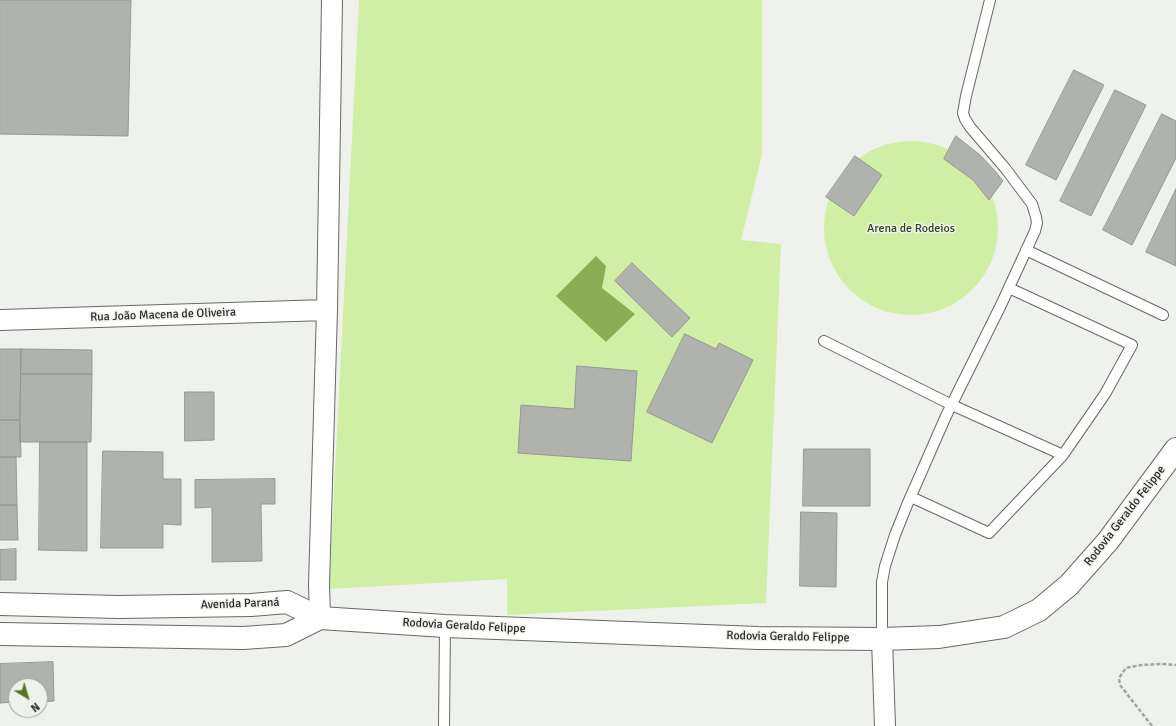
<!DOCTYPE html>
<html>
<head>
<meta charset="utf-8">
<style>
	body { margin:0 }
	#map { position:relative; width:1176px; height:726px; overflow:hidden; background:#eff2ec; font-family:Signika,sans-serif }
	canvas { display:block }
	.north { position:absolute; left:8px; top:678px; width:40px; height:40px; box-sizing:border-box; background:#eff2ec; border:1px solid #9fa29d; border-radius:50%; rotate:142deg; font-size:11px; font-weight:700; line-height:16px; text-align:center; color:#282927 }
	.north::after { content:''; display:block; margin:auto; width:14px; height:18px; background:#597428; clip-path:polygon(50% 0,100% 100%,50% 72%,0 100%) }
</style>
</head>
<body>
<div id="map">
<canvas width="1176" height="726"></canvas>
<div class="north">N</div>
</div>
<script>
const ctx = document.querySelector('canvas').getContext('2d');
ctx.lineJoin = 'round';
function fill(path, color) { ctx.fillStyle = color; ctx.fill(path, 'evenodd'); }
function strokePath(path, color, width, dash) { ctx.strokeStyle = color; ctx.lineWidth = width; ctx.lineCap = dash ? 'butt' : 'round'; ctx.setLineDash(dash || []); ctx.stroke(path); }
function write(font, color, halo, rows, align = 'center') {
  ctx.font = font + ' Signika,sans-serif'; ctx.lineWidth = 3; ctx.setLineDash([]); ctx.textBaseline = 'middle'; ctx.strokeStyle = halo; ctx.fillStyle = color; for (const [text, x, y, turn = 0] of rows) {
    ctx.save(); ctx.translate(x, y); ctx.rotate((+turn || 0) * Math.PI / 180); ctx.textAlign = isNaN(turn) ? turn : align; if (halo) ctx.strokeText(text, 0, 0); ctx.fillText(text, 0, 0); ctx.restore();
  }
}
const green = new Path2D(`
	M359,0H762V155L741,240L781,244L766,603L507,615V579L329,589Z
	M824 228a87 87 0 1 1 174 0a87 87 0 1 1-174 0Z`);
const water = new Path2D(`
	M596,256L606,266L602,288L635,314L606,342L556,296Z`);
const building = new Path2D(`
	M0,0H131L128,136L0,134Z
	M1074,70L1104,85L1056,180L1026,165Z
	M1115,90L1146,105L1091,216L1060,201Z
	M1162,114L1176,121V158L1132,245L1103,230Z
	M956,136L980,155L995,171L1003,181L989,200L973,180L944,159Z
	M855,156L882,175L854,216L826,197Z
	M1176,189V266L1146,252Z
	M632,263L690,318L672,337L615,281Z
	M685,334L716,349L719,343L753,360L712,443L647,412Z
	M0,349H21L20,420H0Z
	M21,349L92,350V374H21Z
	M577,366L637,371L631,461L518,453L521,405L574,409Z
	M21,374H92L91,442H20Z
	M185,392H214V440L185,441Z
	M0,420H20L21,457H0Z
	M40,442H87V551L39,550Z
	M804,449H870V506H803Z
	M103,451L163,452V479H181V525L163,524V548H101Z
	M0,457H16L17,505H0Z
	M275,479V504H261L262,561L212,562V507L195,508V480Z
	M0,505H17L18,540H0Z
	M801,512L837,513L836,587L800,586Z
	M16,549V580H0V550Z
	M53,662L54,701L40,702V686H16V702L0,703V664Z`);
const path = new Path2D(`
	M1152,726L1120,685L1119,678L1126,668L1141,665L1161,664L1176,665`);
const service = new Path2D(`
	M1026,250L1163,315
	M1009,288L1132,345L1105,394L1063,455
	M824,341L952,405L1063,455L989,533L911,497
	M882,639V582L885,566L895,535L907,505L946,416L1001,305L1035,231L1037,223L1036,217L1032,204L1005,168L970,127L965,119L963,113L966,96L990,0
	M444,726L445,626`);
const minor = new Path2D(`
	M0,320L327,310
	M320,618L319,585L327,310L332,0
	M882,639L885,726`);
const secondary = new Path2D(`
	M0,604L118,607L251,605L287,602L320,618L445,626L758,638L882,639L939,637L1004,627L1039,610L1069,585L1108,541L1176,449
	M0,634L243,638L286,635L320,618`);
const parkNames = [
	["Arena de Rodeios",911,229]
];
const streetNames = [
	["Rua João Macena de Oliveira",163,315,-2],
	["Rodovia Geraldo Felippe",1125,516,-52],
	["Avenida Paraná",240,604,-2],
	["Rodovia Geraldo Felippe",464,626,3],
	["Rodovia Geraldo Felippe",788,637,1]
];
fill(green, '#d1efa4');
fill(water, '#8bad53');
fill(building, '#b0b3ad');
strokePath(building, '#969893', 1);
strokePath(service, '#676964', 12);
strokePath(minor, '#676964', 22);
strokePath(secondary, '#676964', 24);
strokePath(path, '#a4a7a2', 2.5, [4, 2]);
strokePath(service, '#fff', 10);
strokePath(minor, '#fff', 20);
strokePath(secondary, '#fff', 22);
write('12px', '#32401b', '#eff2ec', parkNames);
write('12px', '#282927', '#eff2ec', streetNames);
</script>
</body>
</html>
